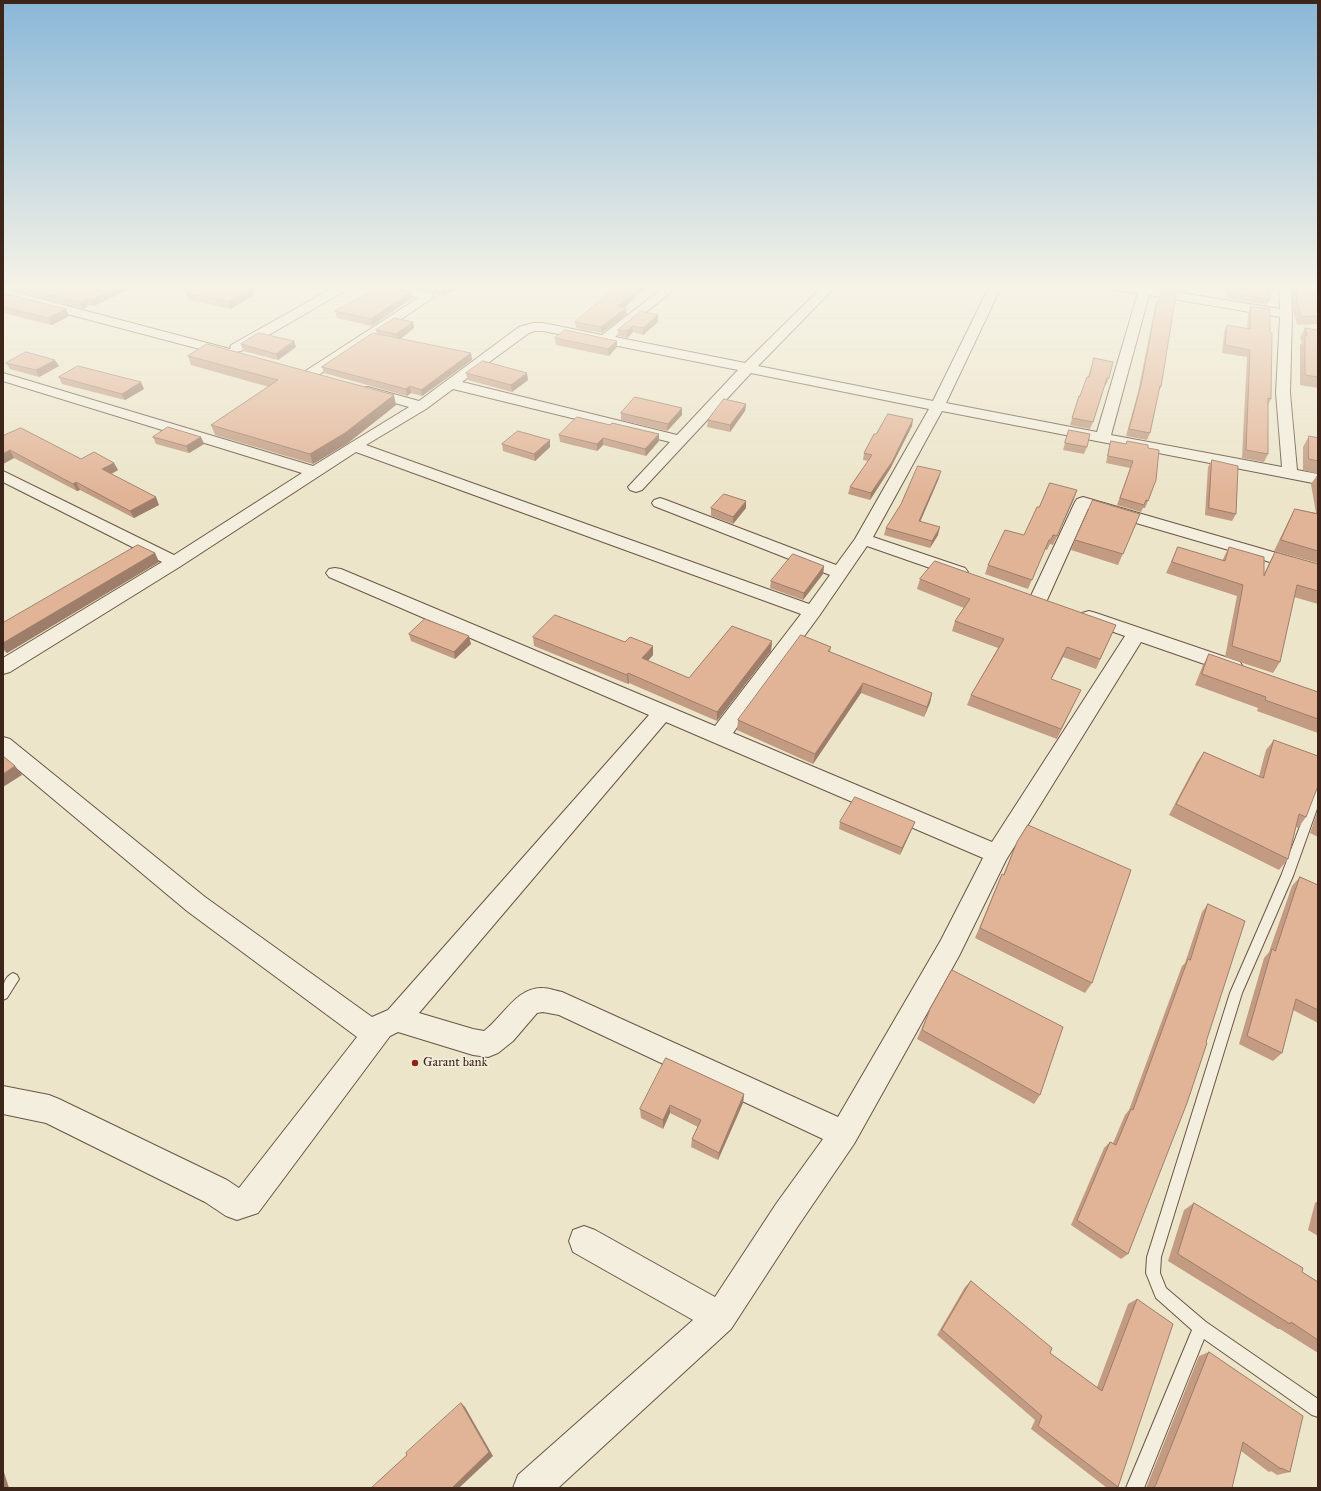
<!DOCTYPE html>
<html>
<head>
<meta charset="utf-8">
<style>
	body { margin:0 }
	#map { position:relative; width:1321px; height:1491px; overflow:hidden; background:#ece5ca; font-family:"IM FELL Great Primer",serif }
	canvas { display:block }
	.frame { position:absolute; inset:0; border:4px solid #3e2519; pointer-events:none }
</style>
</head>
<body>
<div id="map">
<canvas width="1321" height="1491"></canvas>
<div class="frame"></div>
</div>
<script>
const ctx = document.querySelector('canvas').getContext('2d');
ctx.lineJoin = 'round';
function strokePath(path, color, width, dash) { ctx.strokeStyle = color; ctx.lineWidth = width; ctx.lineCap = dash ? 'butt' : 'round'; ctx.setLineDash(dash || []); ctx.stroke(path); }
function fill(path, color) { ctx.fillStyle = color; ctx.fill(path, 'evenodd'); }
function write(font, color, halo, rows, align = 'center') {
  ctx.font = font + ' "IM FELL Great Primer",serif'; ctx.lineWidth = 3; ctx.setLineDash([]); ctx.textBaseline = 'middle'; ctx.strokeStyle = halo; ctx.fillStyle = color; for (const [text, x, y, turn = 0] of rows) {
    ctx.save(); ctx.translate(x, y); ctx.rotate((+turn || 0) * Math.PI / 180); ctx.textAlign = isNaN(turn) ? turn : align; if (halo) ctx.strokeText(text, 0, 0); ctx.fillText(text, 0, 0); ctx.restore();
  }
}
const lane = new Path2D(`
	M1318,788V806L1293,876L1242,993L1161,1257L1160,1273L1166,1288L1206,1322L1318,1399V1417L1312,1415L1204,1339L1144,1488H1126L1192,1330L1156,1298L1146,1273L1147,1257L1230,993L1281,876L1313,792L1314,789Z
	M13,973L17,975L19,979L7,998L3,1000C3,989 2,978 13,973Z`);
const street = new Path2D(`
	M338,285H352L350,288L241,351L236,352L235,356L230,357L3,297V289L230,349L231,345Z
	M383,285H401L432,294L434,297L314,378H304L302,375L304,372L418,298L385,288Z
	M667,285H680L615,337L745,363L824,285H837L758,366L933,401L990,285H1002L946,403L1097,432L1138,293L1109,289L1105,288L1103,285L1140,286V285H1152L1151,288L1280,309L1279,285H1291L1292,314L1290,393L1297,470L1318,474V484L942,411L873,537L965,568L968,572L965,576L959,577L953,576L867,546L819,616L733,733L992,842L1125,636L1082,621L1080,617L1082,613L1089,611L1096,613L1240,662L1243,667L1240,672L1233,674L1141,642L1006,860L959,956L854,1144L798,1226L731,1329L558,1488H513L518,1475L693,1320L573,1252L569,1241L573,1230L584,1226L595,1230L715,1297L776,1204L823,1139L559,1015L543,1012L537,1013L513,1041L498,1053L488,1057L473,1055L398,1032L390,1036L258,1213L237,1220L226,1216L205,1202L46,1123L3,1114V1086L49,1095L59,1099L227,1180L239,1188L357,1037L187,911L3,757V737L10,739L205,897L372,1017L388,1010L649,715L329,577L326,573L329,569L335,568L341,569L715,726L801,614L356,452L181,566L10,672L3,674V658L162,562L3,482V471L174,555L302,473L3,381V373L313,466L409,407L363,394L361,391L363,388L368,387L419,401L519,327L533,323H543L602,335ZM1149,295L1280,317L1276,393L1282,467L1111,435ZM534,331H543L738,370L677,435L462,382L529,333ZM751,373L929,409L855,539L836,565L666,500L660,498L654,500L652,503L654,506L830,575L809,604L366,445L426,409L453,389L670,442L628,487L630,490L636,492L642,490ZM666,722L983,858L941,940L838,1117L562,992C556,991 549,988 543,988C516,987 504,1016 484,1031L473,1029L419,1013Z
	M1083,497L1318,565V576L1088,509L1047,600L1044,604L1038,606L1032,604L1029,600L1075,502L1077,499Z`);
const wall = new Path2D(`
	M3,285H138L94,306L89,305L83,309L3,288Z
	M413,285H464L443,296L413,287Z
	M650,285L624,307L627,314L602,333L576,328L575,322Z
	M1162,285H1189L1186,292L1161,288Z
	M1226,285H1270V299L1267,305L1225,298Z
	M1292,285H1318V324L1297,325L1293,309Z
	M252,287L255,294L231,309L189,300L186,293Z
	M1161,292V387L1158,393L1150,433L1147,440L1126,436L1138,392L1155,307L1157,301H1158Z
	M3,293L66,309L69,316L52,325L3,313Z
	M412,298L372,326L337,318L335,311Z
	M1251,306L1271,399L1268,405V454L1264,462L1242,458L1247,357L1222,353L1224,332L1227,325L1247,329L1248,313Z
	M658,315V322L643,335L633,332L627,338L618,336V330Z
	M413,322L414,328L400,339L471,353L472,360L422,396L411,393L407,396L324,373L322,367L377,334L376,330Z
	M1305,328L1318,330V388L1300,385V345L1302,343L1300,338Z
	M555,338L617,341V347L609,356L556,345Z
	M294,341L296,347L278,360L243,351L241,344Z
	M188,356L396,405L348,443L313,464L215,435L211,425L269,387L191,365Z
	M1094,358L1109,378L1106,385H1105L1093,422L1090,429L1070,425L1079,396H1080L1088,377Z
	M6,363L59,366L39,377L10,369Z
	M466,373L528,380L512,392L468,380Z
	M59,377L144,389L125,400L62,384Z
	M746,404L745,411L730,432L707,427L708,420Z
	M621,413L682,415L667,431L621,420Z
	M610,425L659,434V441L646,456L603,445L597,451L560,442L559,435Z
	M912,426L890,469L870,500L848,494L850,487L868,461L863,460L864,453L876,434Z
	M1069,430L1087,447L1084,454L1063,450Z
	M3,436L81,459L114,463L118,470L111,474L159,505L134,518L80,490L77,491L14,458L3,464Z
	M1309,436L1318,438V474L1303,470V447Z
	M153,437H201L204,444L189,453L156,444Z
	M550,440V447L535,461L503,451L502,444Z
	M1111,441L1126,444L1127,441L1148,448V501L1145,508H1143L1141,512L1117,505L1130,468L1106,463L1109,448Z
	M1212,460L1236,514L1232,521L1205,515L1208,467Z
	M1318,474V563L1274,551L1289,520L1295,509L1316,513L1311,484Z
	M939,478L920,522L938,535L930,548L884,535L886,528Z
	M1074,499L1053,545L1050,544L1047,550L1045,549L1028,589L985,574L988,565L1024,535L1039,507Z
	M711,508H746L733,524L711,516Z
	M1140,514L1118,565L1071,550L1075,540Z
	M1178,547L1222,561L1229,547L1264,574L1269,563L1275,552L1318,564V604L1294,597L1280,662L1273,673L1225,657L1237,596L1166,573Z
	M155,553L159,562L7,653L3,650V623Z
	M824,566L823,574L803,600L770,588L771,581Z
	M920,579L1116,625L1096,669L1063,657L1051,679L1076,700L1057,739L967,705L971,695L998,648L952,631L955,621L964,608L917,589Z
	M409,634L471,644L455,659L411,641Z
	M533,637L653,655L648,661L689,678L772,641L771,651L717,721L629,683L628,684L534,646Z
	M831,647L830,652L932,693L930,703L924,717L861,693L813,764L737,730L738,720Z
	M1209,654L1318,692V733L1257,711L1258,708L1195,685L1203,665Z
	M1274,740L1306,817L1298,828L1296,827L1288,859L1279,870L1169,815L1197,762L1204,752L1259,776L1266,750Z
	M1318,810V837L1310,833Z
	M840,822L912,829L900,855L839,829Z
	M1017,842L1092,983L1085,993L975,938L997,885L1002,874L1003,875Z
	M1300,877L1318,885V1023L1293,1010L1282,1053L1273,1061L1239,1044L1264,958L1269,952L1292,886Z
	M1208,904L1128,1254L1121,1259L1071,1225L1104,1148L1110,1142L1113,1143L1125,1115L1129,1110L1182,966L1185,963L1202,912Z
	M930,1009L1040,1095L1034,1104L917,1039Z
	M744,1094L743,1103L718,1160L691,1147L692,1139L698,1127L670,1113L663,1129L641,1118L640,1109Z
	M1318,1201V1236L1308,1230L1315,1203Z
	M1194,1203L1318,1282V1353L1280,1329H1278L1168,1261L1184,1210Z
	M971,1281L1050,1353L1097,1387L1128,1304L1137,1299L1118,1487L1114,1488H1107L1031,1429L1035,1420L937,1335L965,1287Z
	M1209,1352L1290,1472L1277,1475L1271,1471L1269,1472L1241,1451L1232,1488H1146L1199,1356Z`);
const shadedWall = new Path2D(`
	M123,285H138L94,306L91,300Z
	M240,285H257L242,291Z
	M448,285H464L443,296L442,288Z
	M643,285H650L619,312L618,306Z
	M253,287L255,294L231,309L229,301Z
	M411,292L412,298L372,326L371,319Z
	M87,299L89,305L83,309L80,302Z
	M626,308L627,314L602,333L601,327Z
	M66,309L69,316L52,325L48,318Z
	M658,315V322L643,335V328Z
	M413,322L414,328L398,341L396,334Z
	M632,326L633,332L627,338V331Z
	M294,341L296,347L278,360L276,354Z
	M617,341V347L609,356L608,349Z
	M471,353L472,360L422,396L421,390Z
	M55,360L59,366L39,377L36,370Z
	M527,373L528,380L512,392L511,385Z
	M141,382L144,389L125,400L122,394Z
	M410,386L411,393L407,396L406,389Z
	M394,395L396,405L348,443L313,464L310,454Z
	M746,404L745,411L730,432V425Z
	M682,408V415L667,431L668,424Z
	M913,419L912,426L890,469L870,500L871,493Z
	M659,434V441L646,456L645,449Z
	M201,437L204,444L189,453L186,446Z
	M603,438V445L597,451V444Z
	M550,440V447L535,461L534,454Z
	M10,450L14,458L3,464V454Z
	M114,463L118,470L106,477L102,469Z
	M941,471L939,478L917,529L919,521Z
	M76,482L80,490L77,491L73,484Z
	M1077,490L1074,499L1053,545L1057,536Z
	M156,497L159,505L134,518L130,511Z
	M746,501V508L733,524V517Z
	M940,527L938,535L930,548L932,541Z
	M155,553L159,562L7,653L3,647V643Z
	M824,566L823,574L803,600L804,593Z
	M469,636L471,644L455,659L454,652Z
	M772,641L771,651L717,721V712Z
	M653,646V655L642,667V658Z
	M1067,647L1063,657L1046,689Z
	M628,673L629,683L628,684L627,675Z
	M863,683L861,693L813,764L815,754Z
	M932,693L930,703L924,717L927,707Z
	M15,766L22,775L3,787V774Z
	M915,822L912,829L900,855L902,848Z
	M744,1094L743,1103L718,1160L719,1153Z
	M670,1105V1113L663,1129V1120Z
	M461,1403L465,1407L493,1456L459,1488H452Z
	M3,1469L9,1488H3Z`);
const building = new Path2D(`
	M12,285H123L91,300L87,299L80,302Z
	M200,285H241L253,287L229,301L186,293Z
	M384,285H389L411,292L371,319L335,311Z
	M431,285H448L442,288Z
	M619,285H643L618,306L626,308L601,327L575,322Z
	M1228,285H1270V299L1227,292Z
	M1297,285H1318V316L1301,317L1297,301Z
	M1161,292L1176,294L1161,387L1160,386L1150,433L1129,429L1141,385L1157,301H1159Z
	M3,293L66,309L48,318L3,307Z
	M1251,306L1270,309V333H1272L1271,399L1268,398V454L1246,450L1250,350L1225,345L1227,325L1250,329Z
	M641,311L658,315L643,328L632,326L627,331L618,330Z
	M395,318L413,322L396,334L376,330Z
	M1305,328L1318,330V377L1305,375V335L1307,336Z
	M565,330L617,341L608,349L555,338Z
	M259,333L294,341L276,354L241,344Z
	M373,333L471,353L421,390L410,386L406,389L322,367Z
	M207,344L394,395L345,433L310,454L211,425L278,380L188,356Z
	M26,352L55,360L36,370L6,363Z
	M1094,358L1113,362L1109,378H1107L1093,422L1072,418L1079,396H1080L1087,377H1089Z
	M483,361L527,373L511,385L466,373Z
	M78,366L141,382L122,394L59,377Z
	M635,397L682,408L668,424L621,413Z
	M724,399L746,404L730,425L708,420Z
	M888,414L913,419L892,462L871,493L850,487L872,455L864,453L874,434H876Z
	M577,417L610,425L612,423L659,434L645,449L603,438L597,444L559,435Z
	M168,427L201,437L186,446L153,437Z
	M21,428L81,459L94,452L114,463L102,469L156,497L130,511L76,482L73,484L10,450L3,454V436Z
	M1069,430L1090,434L1087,447L1065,443Z
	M518,431L550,440L534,454L502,444Z
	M1309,436L1318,438V461L1309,459Z
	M1111,441L1126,444L1127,441L1148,445V448L1159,450L1156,480L1148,501L1146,500L1144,505L1120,498L1133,461L1108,456Z
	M1212,460L1238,466L1236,514L1209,508Z
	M918,466L941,471L919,521L940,527L932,541L886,528L901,504Z
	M1050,483L1077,490L1057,536L1053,535L1051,540H1049L1032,580L988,565L1005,530L1024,535L1037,507H1039Z
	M724,494L746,501L733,517L711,508Z
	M1093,500L1140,514L1123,554L1075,540Z
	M1295,509L1318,514V551L1281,540Z
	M138,545L155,553L3,643V623Z
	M1178,547L1225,561L1229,547L1264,557V576L1275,552L1318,564V591L1297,585L1280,662L1232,646L1243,585L1172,562Z
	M793,554L824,566L804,593L771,581Z
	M935,561L1116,625L1100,659L1067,647L1051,679L1081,690L1061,729L971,695L1004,639L955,621L970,599L920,579Z
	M555,615L625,642L630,637L653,646L642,658L689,678L732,626L772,641L717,712L628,673L627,675L533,637Z
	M425,619L469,636L454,652L409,634Z
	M801,635L831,647L828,651L932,693L927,707L863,683L815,754L738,720Z
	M1209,654L1318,692V719L1265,700L1266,697L1202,674Z
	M1274,740L1318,756V786L1306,817L1299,814L1288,859L1176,804L1204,752L1263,778Z
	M3,756L15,766L3,774Z
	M855,797L915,822L902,848L840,822Z
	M1028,825L1131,870L1092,983L980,928L1002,874L1004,875L1017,842Z
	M1300,877L1318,885V1010L1296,999L1282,1053L1247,1036L1272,949L1275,951Z
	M1208,904L1245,921L1206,1042L1207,1043L1187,1103L1128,1254L1077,1220L1110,1142L1116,1145L1131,1109L1133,1110L1188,959L1190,960Z
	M952,970L1063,1027L1040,1095L922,1030L930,1009Z
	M666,1058L744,1094L719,1153L692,1139L701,1120L670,1105L663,1120L640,1109Z
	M1194,1203L1303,1268L1302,1272L1318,1282V1340L1291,1322L1290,1324L1178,1254Z
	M971,1281L1052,1348L1050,1353L1102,1391L1137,1299L1173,1324L1118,1487L1038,1426L1042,1416L942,1330Z
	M1209,1352L1303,1416L1290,1472L1281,1468V1469L1243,1442L1232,1488H1152L1153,1487L1155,1486Z
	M461,1403L489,1452L452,1488H371L407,1455L406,1453Z`);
const markers = [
	[415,1063,4,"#8f2418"]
];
const nearPoinames = [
	["Garant bank",423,1063]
];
strokePath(lane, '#6a5545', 2);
strokePath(street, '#6a5545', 2);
fill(lane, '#f3eedd');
fill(street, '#f3eedd');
fill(wall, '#c29b82');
fill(shadedWall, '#9e7e6a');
fill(building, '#e2b497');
strokePath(building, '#9e7e6a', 1);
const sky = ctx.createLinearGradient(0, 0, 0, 494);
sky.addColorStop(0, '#8ab7d8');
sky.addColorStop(0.58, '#f6f3e7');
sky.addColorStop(1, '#f6f3e700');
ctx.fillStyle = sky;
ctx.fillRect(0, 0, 1321, 494);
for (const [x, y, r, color] of markers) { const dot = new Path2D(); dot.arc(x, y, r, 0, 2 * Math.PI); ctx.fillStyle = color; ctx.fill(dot); strokePath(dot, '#f3eedd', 1.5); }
write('13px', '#3e2519', '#f3eedd', nearPoinames, 'left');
</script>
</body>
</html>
